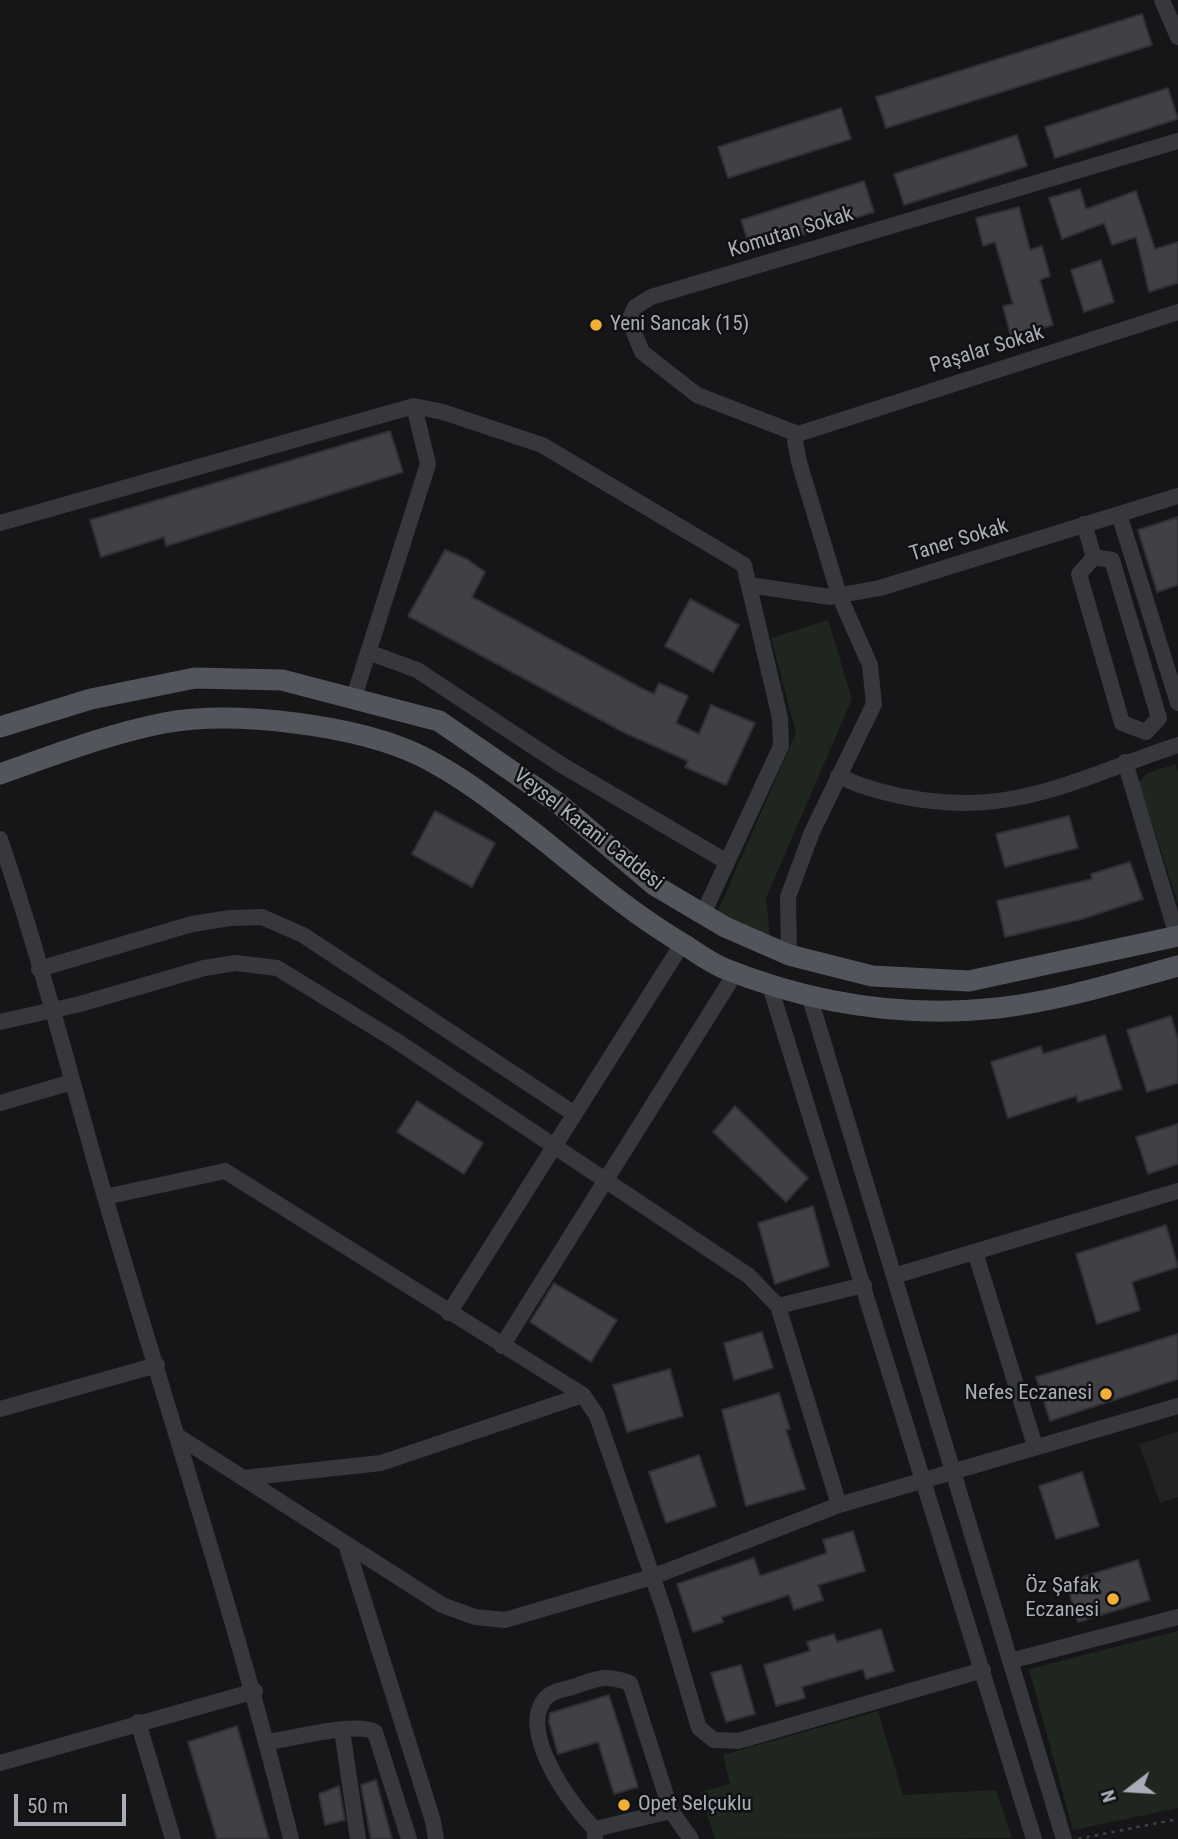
<!DOCTYPE html>
<html>
<head>
<meta charset="utf-8">
<style>
	body { margin:0 }
	#map { position:relative; width:1178px; height:1839px; overflow:hidden; background:#161618; font-family:"Roboto Condensed",sans-serif }
	canvas { display:block }
	.north { position:absolute; left:1094px; top:1755px; width:70px; height:70px; -webkit-text-stroke:5px #111113; paint-order:stroke; rotate:253deg; font-size:19px; font-weight:700; line-height:28px; text-align:center; color:#a8adb8 }
	.north::after { content:''; display:block; margin:auto; width:24px; height:32px; background:#a8adb8; clip-path:polygon(50% 0,100% 100%,50% 72%,0 100%) }
	.scale { position:absolute; left:14px; top:1794px; width:112px; height:32px; box-sizing:border-box; border:4px solid #a8adb8; border-top:0; padding-left:9px; font-size:21px; line-height:24px; white-space:nowrap; color:#a8adb8; -webkit-text-stroke:5px #111113; paint-order:stroke }
</style>
</head>
<body>
<div id="map">
<canvas width="1178" height="1839"></canvas>
<div class="north">N</div>
<div class="scale">50 m</div>
</div>
<script>
const ctx = document.querySelector('canvas').getContext('2d');
ctx.lineJoin = 'round';
function fill(path, color) { ctx.fillStyle = color; ctx.fill(path, 'evenodd'); }
function strokePath(path, color, width, dash) { ctx.strokeStyle = color; ctx.lineWidth = width; ctx.lineCap = dash ? 'butt' : 'round'; ctx.setLineDash(dash || []); ctx.stroke(path); }
function write(font, color, halo, rows, align = 'center') {
  ctx.font = font + ' "Roboto Condensed",sans-serif'; ctx.lineWidth = 5; ctx.setLineDash([]); ctx.textBaseline = 'middle'; ctx.strokeStyle = halo; ctx.fillStyle = color; for (const [text, x, y, turn = 0] of rows) {
    ctx.save(); ctx.translate(x, y); ctx.rotate((+turn || 0) * Math.PI / 180); ctx.textAlign = isNaN(turn) ? turn : align; if (halo) ctx.strokeText(text, 0, 0); ctx.fillText(text, 0, 0); ctx.restore();
  }
}
const built = new Path2D(`
	M1178,1432V1497L1160,1503L1139,1444Z`);
const green = new Path2D(`
	M828,620L852,699L766,898L770,938L717,913L796,733L771,638Z
	M1176,764L1178,771V904L1139,782L1147,773Z
	M1178,1631V1808L1073,1830L1029,1669Z
	M878,1711L903,1795L996,1790L1012,1838L715,1839L700,1792L730,1784L723,1755Z`);
const building = new Path2D(`
	M1142,14L1152,45L886,128L876,97Z
	M1168,88L1178,119L1055,158L1045,127Z
	M841,108L851,139L728,178L718,147Z
	M1017,135L1027,166L904,205L894,174Z
	M864,181L874,212L751,251L741,220Z
	M1080,189L1086,209L1136,191L1155,249L1178,242V283L1149,292L1136,237L1112,245L1104,223L1062,239L1049,198Z
	M1019,207L1030,250L1042,246L1050,276L1040,280L1053,325L1011,337L1003,306L1013,304L995,242L983,246L976,218Z
	M1101,260L1114,302L1084,312L1071,270Z
	M390,431L403,472L166,546L164,537L101,557L90,520Z
	M1178,517V585L1157,592L1138,530Z
	M445,550L467,559L485,572L472,597L643,689L654,694L659,683L688,696L676,723L699,734L711,705L755,723L726,785L685,767L688,761L625,733L408,616Z
	M690,599L739,625L713,672L665,646Z
	M435,811L495,843L472,887L412,854Z
	M1069,816L1078,848L1005,867L996,834Z
	M1130,862L1143,899L1082,919L1005,937L997,901L1092,879L1091,874Z
	M1171,1016L1178,1039V1083L1147,1092L1127,1030Z
	M1105,1035L1122,1089L1078,1102L1076,1096L1008,1118L991,1062L1041,1046L1043,1054Z
	M417,1101L483,1143L464,1174L397,1132Z
	M735,1106L808,1178L786,1202L713,1132Z
	M1178,1124V1164L1148,1174L1136,1137Z
	M813,1206L829,1266L775,1284L758,1223Z
	M1166,1225L1178,1267L1132,1282L1140,1310L1097,1324L1076,1254Z
	M554,1283L617,1320L591,1362L530,1322Z
	M762,1332L773,1368L734,1380L724,1343Z
	M1178,1334V1379L1050,1421L1036,1377Z
	M670,1369L683,1416L627,1432L613,1385Z
	M779,1393L790,1429L786,1430L805,1489L746,1506L722,1410Z
	M699,1455L716,1506L666,1523L649,1472Z
	M1082,1472L1099,1526L1056,1539L1039,1486Z
	M853,1531L865,1571L818,1585L823,1600L794,1610L789,1595L722,1617L723,1622L693,1632L677,1584L754,1558L760,1576L827,1553L823,1540Z
	M1138,1560L1150,1600L1078,1622L1066,1582Z
	M881,1629L894,1671L866,1679L863,1669L802,1687L805,1698L776,1706L764,1665L810,1651L807,1642L834,1634L837,1642Z
	M741,1665L755,1714L726,1722L711,1673Z
	M609,1695L638,1787L614,1794L598,1742L558,1754L549,1722L550,1713Z
	M237,1726L269,1839H217L188,1742Z
	M376,1780L392,1839H371L361,1785Z
	M339,1786L345,1820L325,1825L319,1794Z`);
const path = new Path2D(`
	M1078,1839L1178,1819`);
const minor = new Path2D(`
	M1162,0L1178,37
	M414,406L443,412L542,445L744,565L780,718L781,746L703,914
	M798,434L697,395L642,352L629,320L635,307L651,297L1178,141
	M1119,514L1178,703
	M0,523L414,406L428,464L354,697
	M1084,524L1094,557
	M1094,557L1112,560L1159,718L1146,732L1122,723L1079,574Z
	M749,585L830,597L880,588L1178,496
	M368,652L417,670L560,764L727,862
	M1125,762L1177,936
	M838,776C888,799 955,809 1010,799C1068,789 1122,763 1178,745
	M0,839C41,959 72,1083 107,1204C169,1416 238,1625 291,1839
	M789,955L788,897L812,832L874,704L870,665L839,595L799,462L795,441L798,434L1178,312
	M39,969L192,924L230,918L262,917L303,935L573,1113
	M769,983L1034,1839
	M809,995L1064,1839
	M0,1022L80,1004L204,968L236,963L277,968L395,1040L749,1276L778,1306L839,1505
	M0,1103L72,1082
	M105,1197L225,1171L583,1395L597,1416L665,1613L699,1728L714,1740L738,1741L983,1670
	M975,1252L1035,1446
	M894,1276L1178,1191
	M778,1306L864,1285
	M449,1313L682,944
	M502,1346L736,972
	M0,1409L157,1365
	M179,1437L442,1605L475,1617L505,1620L652,1577L839,1505L1178,1406
	M243,1478L381,1463L583,1395
	M346,1544L433,1821L436,1839
	M1010,1661L1178,1617
	M138,1722L173,1839
	M342,1730L358,1839
	M268,1742C291,1739 356,1721 375,1732L409,1839
	M0,1763L255,1691
	M595,1829C571,1806 514,1727 548,1696C554,1691 566,1689 573,1687C599,1678 605,1674 630,1683L671,1811
	M595,1837V1829L671,1811L691,1839`);
const major = new Path2D(`
	M0,727L91,699L195,678L282,680L439,721L558,803L654,885L725,927L789,955L872,976L969,981L1178,936
	M0,774C54,755 108,734 164,723C235,710 357,725 421,756C465,778 503,809 542,839C588,876 634,915 685,945C697,953 710,962 723,968C810,1003 904,1018 998,1008C1059,1001 1119,982 1178,966`);
const markers = [
	[596,325,7,"#f2b134"],
	[1106,1394,7,"#f2b134"],
	[1113,1599,7,"#f2b134"],
	[624,1805,7,"#f2b134"]
];
const streetNames = [
	["Komutan Sokak",791,233,-17],
	["Paşalar Sokak",987,350,-17],
	["Taner Sokak",959,541,-17],
	["Veysel Karani Caddesi",588,830,38]
];
const poiNames = [
	["Yeni Sancak (15)",610,325],
	["Nefes Eczanesi",1092,1394,"right"],
	["Öz Şafak",1099,1587,"right"],
	["Eczanesi",1099,1611,"right"],
	["Opet Selçuklu",638,1805]
];
fill(built, '#222225');
fill(green, '#1e261f');
fill(building, '#404145');
strokePath(building, '#303034', 2);
strokePath(path, '#3d3f44', 2.5, [3.5, 5]);
strokePath(minor, '#37383d', 16);
strokePath(major, '#53555c', 21);
for (const [x, y, r, color] of markers) { const dot = new Path2D(); dot.arc(x, y, r, 0, 2 * Math.PI); ctx.fillStyle = color; ctx.fill(dot); strokePath(dot, '#111113', 2.5); }
write('21px', '#a8adb8', '#111113', streetNames);
write('21px', '#a8adb8', '#111113', poiNames, 'left');
</script>
</body>
</html>
